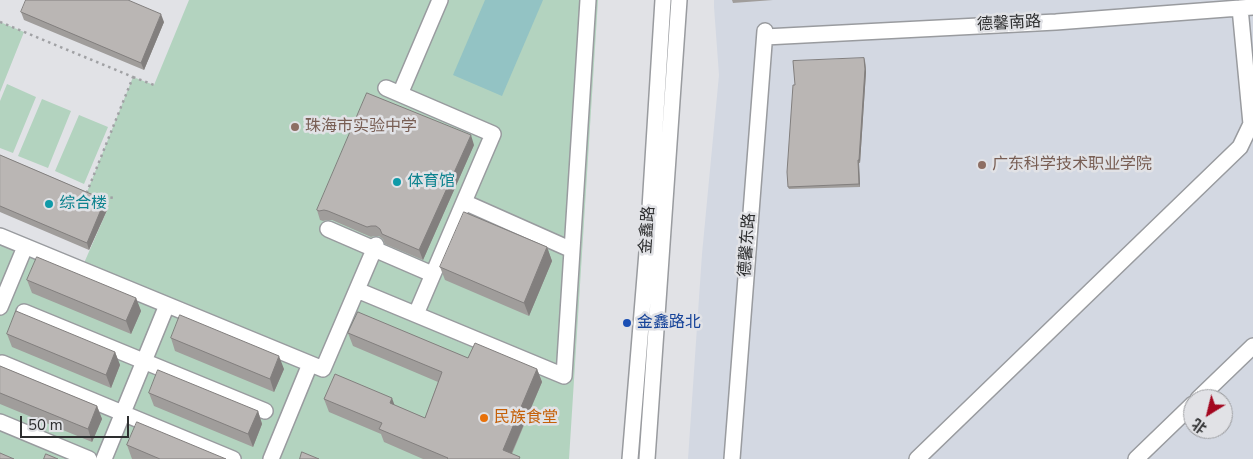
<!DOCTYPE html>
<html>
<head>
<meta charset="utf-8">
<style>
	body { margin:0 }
	#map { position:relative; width:1253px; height:459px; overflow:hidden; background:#e1e2e6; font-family:"Nunito Sans","Noto Sans SC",sans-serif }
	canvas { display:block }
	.north { position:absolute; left:1183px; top:389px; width:50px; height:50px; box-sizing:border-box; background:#e1e2e6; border:1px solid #999a9d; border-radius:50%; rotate:216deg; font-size:14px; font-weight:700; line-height:20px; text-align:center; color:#2d2e2f }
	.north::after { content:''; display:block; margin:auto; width:18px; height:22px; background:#a3071f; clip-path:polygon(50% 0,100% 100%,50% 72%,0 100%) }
	.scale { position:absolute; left:20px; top:416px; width:109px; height:22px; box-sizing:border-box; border:2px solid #2d2e2f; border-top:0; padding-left:6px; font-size:15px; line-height:18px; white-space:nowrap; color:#2d2e2f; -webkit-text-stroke:4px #e1e2e6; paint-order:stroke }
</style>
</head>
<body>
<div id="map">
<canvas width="1253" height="459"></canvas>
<div class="north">北</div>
<div class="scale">50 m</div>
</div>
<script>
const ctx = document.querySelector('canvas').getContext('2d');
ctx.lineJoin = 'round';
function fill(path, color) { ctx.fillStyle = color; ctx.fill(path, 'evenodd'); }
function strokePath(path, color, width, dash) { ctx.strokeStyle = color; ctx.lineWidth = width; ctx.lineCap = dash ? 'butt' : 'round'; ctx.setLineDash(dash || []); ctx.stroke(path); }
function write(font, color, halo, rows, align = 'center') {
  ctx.font = font + ' "Nunito Sans","Noto Sans SC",sans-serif'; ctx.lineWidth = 5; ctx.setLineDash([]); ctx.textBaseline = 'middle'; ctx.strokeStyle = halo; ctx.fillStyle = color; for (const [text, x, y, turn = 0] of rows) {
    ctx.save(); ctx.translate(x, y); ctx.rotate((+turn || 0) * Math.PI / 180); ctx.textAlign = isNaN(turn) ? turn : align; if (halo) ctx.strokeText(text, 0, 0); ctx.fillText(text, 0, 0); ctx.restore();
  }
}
const built = new Path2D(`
	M714,0H1253V459H688L702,254L719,75L714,7ZM1193,399H1223V429H1193Z`);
const green = new Path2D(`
	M189,0H598L569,459H0V236L81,270L108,208L87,192L133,77L154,85Z
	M0,22L24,32L0,92Z
	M7,84L36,97L13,153L0,148V101Z
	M42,99L71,111L48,168L18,156Z
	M79,115L108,127L84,184L55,171Z`);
const water = new Path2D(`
	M485,0H543L502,96L453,75Z`);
const path = new Path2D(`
	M0,22L133,77L87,192
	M133,77L154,85
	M91,195L114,198`);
const minor = new Path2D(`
	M765,37L1056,22L1253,7
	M386,88L493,134L416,314
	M400,94L440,0
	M464,202L572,250
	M328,229L432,274
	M0,236L323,369L376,245
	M357,290L564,376L588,0
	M0,307L25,247
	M24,312L265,411
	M2,363L233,459
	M1198,399L1253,346
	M0,422L89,459
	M104,459L167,305
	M271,459L310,364
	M630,459L648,240L663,0
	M647,459L679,0
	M732,459L765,31
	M917,459L1240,147L1251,124L1240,8
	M1136,459L1193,404`);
const wall = new Path2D(`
	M732,0H773L733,3Z
	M21,12L164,22L144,70L24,20Z
	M865,61L866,72L860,163H859L860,187L789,189L788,187L795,85Z
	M474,145L423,260L385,244L383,239L379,236H374L371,237L332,220H327L323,221L320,220L317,210Z
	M0,155L105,200L108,208L89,250L0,212Z
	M547,247L552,261L529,316L445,280L440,267Z
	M27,280L136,298L141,311L131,334L32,293Z
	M348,333L468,358L537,369L542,382L512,454L520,459H423L384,442L381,434L329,412L324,399L394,405L425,418L438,382L353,346Z
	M7,334L115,352L120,365L111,388L12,347Z
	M171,338L284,369L274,392L175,351Z
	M0,366L97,406L102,419L92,442L0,404Z
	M149,393L258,411L262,424L253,447L154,406Z
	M127,445L226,459H132Z`);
const shadedWall = new Path2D(`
	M161,14L164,22L144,70L141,63Z
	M864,58L865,61L866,72L860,163L859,160Z
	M471,135L474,145L423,260L419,250Z
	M858,160L859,163L860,187L859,184Z
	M105,200L108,208L89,250L87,243Z
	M547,247L552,261L529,316L524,303Z
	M136,298L141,311L131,334L126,321Z
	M115,352L120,365L111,388L106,375Z
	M279,356L284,369L274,392L270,379Z
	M537,369L542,382L509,459L503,450Z
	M392,398L397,412L390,403Z
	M97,406L102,419L92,442L88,429Z
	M258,411L262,424L253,447L248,434Z`);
const building = new Path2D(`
	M26,0H128L161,14L141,63L21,12Z
	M864,58L865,69L859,160H858L859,184L788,187L787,172L793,85H795L793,61Z
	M367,93L471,135L419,250L382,234L380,229L376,226H371L367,227L328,211L324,210L319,211L317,210Z
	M0,155L105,200L87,243L0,206Z
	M464,212L547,247L524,303L440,267Z
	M37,257L136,298L126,321L27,280Z
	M16,311L115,352L106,375L7,334Z
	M358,312L468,358L475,343L537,369L503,450L520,457L519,459H447L448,458L379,429L382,423L324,399L335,374L392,398L390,403L425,418L442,372L348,333Z
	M180,315L279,356L270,379L171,338Z
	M0,366L97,406L88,429L0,393Z
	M158,370L258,411L248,434L149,393Z
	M137,422L226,459H160L127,445Z
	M302,452L319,459H300Z
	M0,453L14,459H0Z
	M46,454L58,459H44Z`);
const markers = [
	[295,127,5,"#8d6e63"],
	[982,165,5,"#8d6e63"],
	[397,182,5,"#0f9aa8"],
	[49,204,5,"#0f9aa8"],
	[627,323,5,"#1a4fb4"],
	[484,418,5,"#e8710a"]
];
const streetNames = [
	["德馨南路",1009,24,-3],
	["金鑫路",648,230,-86],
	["德馨东路",748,245,-86]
];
const educationNames = [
	["珠海市实验中学",305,127],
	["广东科学技术职业学院",992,165]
];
const cultureNames = [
	["体育馆",407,182],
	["综合楼",59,204]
];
const transitNames = [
	["金鑫路北",637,323]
];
const foodNames = [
	["民族食堂",494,418]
];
fill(built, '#d3d8e2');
fill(green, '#b3d3bf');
fill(water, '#93c3c4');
strokePath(minor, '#999b9f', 18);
strokePath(path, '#a0a1a4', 2.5, [2.5, 4]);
strokePath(minor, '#fff', 15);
fill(wall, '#a09d9b');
fill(shadedWall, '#827f7e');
fill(building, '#bab6b4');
strokePath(building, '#827f7e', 1);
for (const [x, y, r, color] of markers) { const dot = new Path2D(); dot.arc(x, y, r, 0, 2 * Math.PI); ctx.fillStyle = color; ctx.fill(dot); strokePath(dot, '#e1e2e6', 2); }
write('16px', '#2d2e2f', '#e1e2e6', streetNames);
write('16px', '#785e54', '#e1e2e6', educationNames, 'left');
write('16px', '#0d838f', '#e1e2e6', cultureNames, 'left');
write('16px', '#164399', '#e1e2e6', transitNames, 'left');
write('16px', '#c56008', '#e1e2e6', foodNames, 'left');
</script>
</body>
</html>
